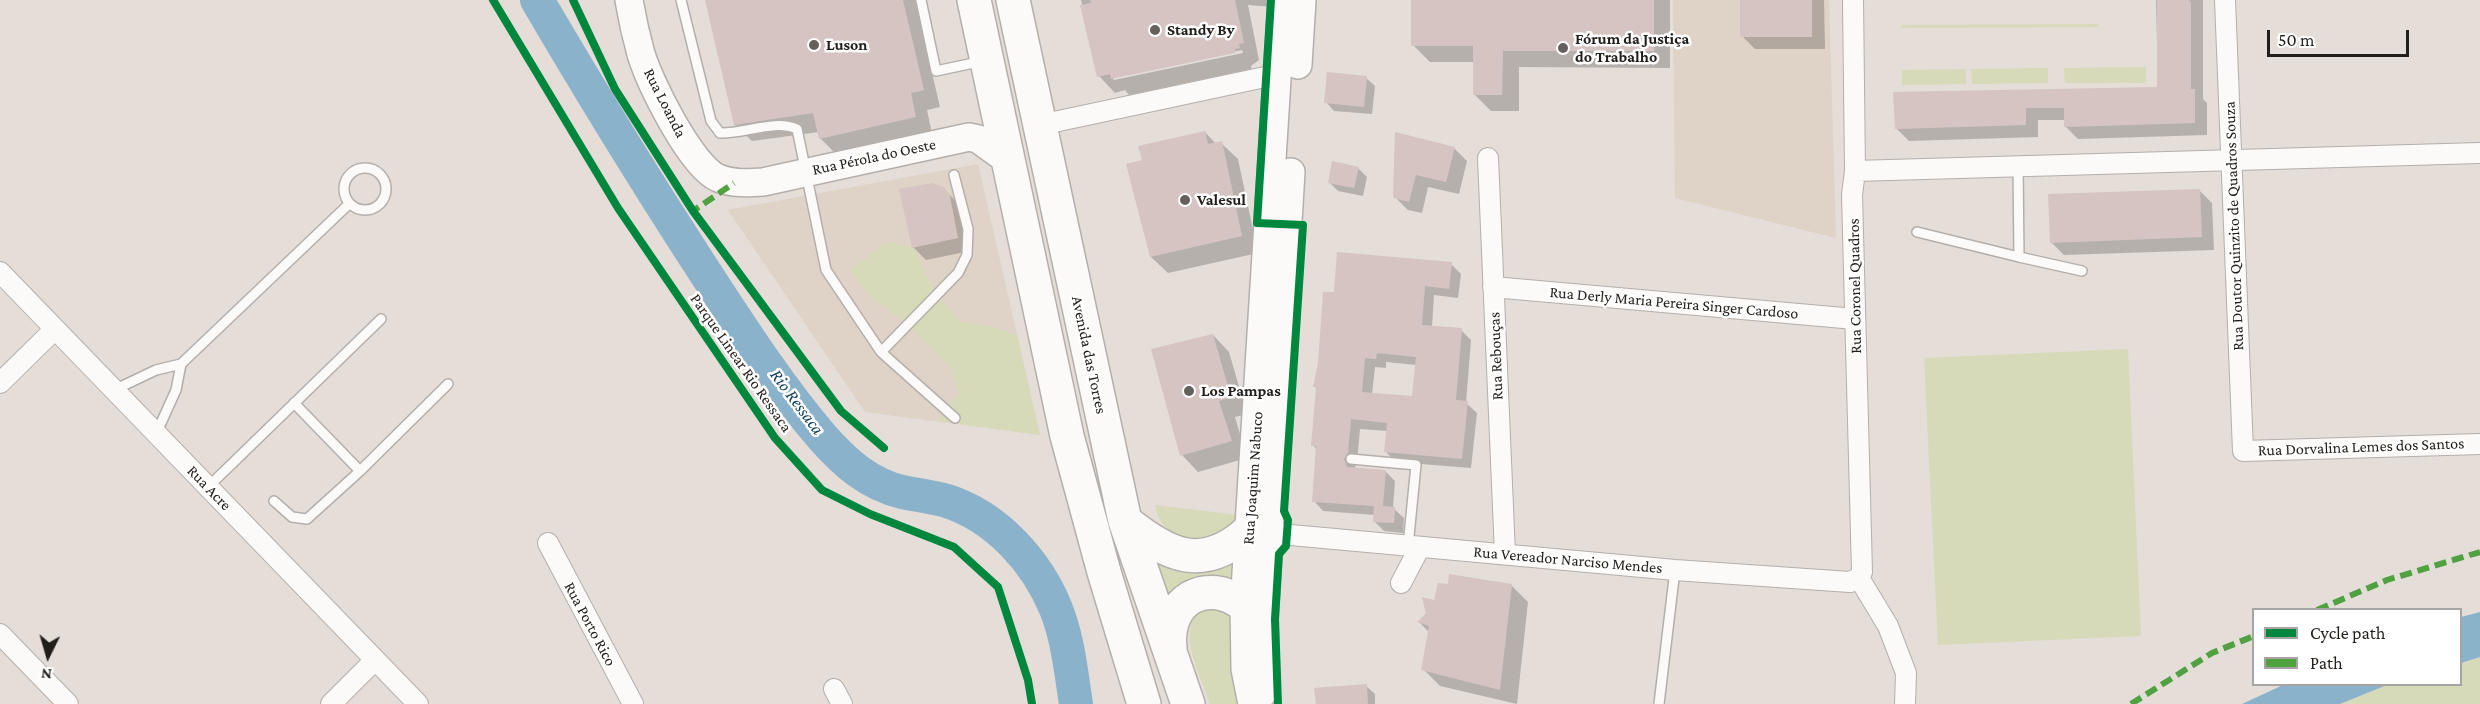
<!DOCTYPE html>
<html>
<head>
<meta charset="utf-8">
<style>
	body { margin:0 }
	#map { position:relative; width:2480px; height:704px; overflow:hidden; background:#e4ddd8; font-family:"Crimson Pro",serif }
	canvas { display:block }
	.legend { position:absolute; left:2252px; top:608px; width:210px; height:78px; box-sizing:border-box; background:#fff; border:2px solid #a6a5a3; margin:0; padding:8px 10px; list-style:none; font-size:18px; color:#211d19 }
	.legend li { display:flex; align-items:center; gap:12px; height:30px }
	.legend b { width:30px; border:2px solid #a6a5a3 }
	.north { position:absolute; left:18px; top:626px; width:60px; height:60px; -webkit-text-stroke:4px #fff; paint-order:stroke; rotate:185deg; font-size:16px; font-weight:700; line-height:24px; text-align:center; color:#211d19 }
	.north::after { content:''; display:block; margin:auto; width:21px; height:27px; background:#211d19; clip-path:polygon(50% 0,100% 100%,50% 72%,0 100%) }
	.scale { position:absolute; left:2267px; top:30px; width:142px; height:27px; box-sizing:border-box; border:3px solid #211d19; border-top:0; padding-left:8px; font-size:18px; line-height:21px; white-space:nowrap; color:#211d19; -webkit-text-stroke:4px #fff; paint-order:stroke }
</style>
</head>
<body>
<div id="map">
<canvas width="2480" height="704"></canvas>
<ul class="legend">
<li><b style="height:8px;background:#00873e"></b>Cycle path</li>
<li><b style="height:8px;background:#50a240"></b>Path</li>
</ul>
<div class="north">N</div>
<div class="scale">50 m</div>
</div>
<script>
const ctx = document.querySelector('canvas').getContext('2d');
ctx.lineJoin = 'round';
function fill(path, color) { ctx.fillStyle = color; ctx.fill(path, 'evenodd'); }
function strokePath(path, color, width, dash) { ctx.strokeStyle = color; ctx.lineWidth = width; ctx.lineCap = dash ? 'butt' : 'round'; ctx.setLineDash(dash || []); ctx.stroke(path); }
function write(font, color, halo, rows, align = 'center') {
  ctx.font = font + ' "Crimson Pro",serif'; ctx.lineWidth = 5; ctx.setLineDash([]); ctx.textBaseline = 'middle'; ctx.strokeStyle = halo; ctx.fillStyle = color; for (const [text, x, y, turn = 0] of rows) {
    ctx.save(); ctx.translate(x, y); ctx.rotate((+turn || 0) * Math.PI / 180); ctx.textAlign = isNaN(turn) ? turn : align; if (halo) ctx.strokeText(text, 0, 0); ctx.fillText(text, 0, 0); ctx.restore();
  }
}
const built = new Path2D(`
	M1673,0H1829L1836,238L1675,198Z
	M978,164L1040,435L865,412L728,210Z`);
const green = new Path2D(`
	M2098,24V27L1901,28V25Z
	M2146,67V83H2065L2064,68Z
	M2048,68V83L1972,84L1971,69Z
	M1966,69V84L1902,85V70Z
	M887,242L914,248L931,284L960,322L990,326L1017,335L1040,435L938,421L959,393L951,368L911,327L869,295L850,270Z
	M2128,349L2141,636L1938,645L1924,358Z
	M1155,505L1239,515L1232,527L1201,544C1178,536 1160,532 1155,505Z
	M1145,546L1236,551L1234,588L1190,583L1173,591L1166,608Z
	M1215,608L1225,612L1233,622L1237,704H1210C1201,675 1166,613 1215,608Z
	M2480,657V704H2340L2387,685L2460,684L2461,663Z`);
const water = new Path2D(`
	M2480,612V657L2461,663V617Z
	M2283,685V684L2387,685L2340,704H2242Z`);
const shadow = new Path2D(`
	M707,0H915L940,107L927,110L932,134L837,155L820,138L819,132L752,141L735,125Z
	M1081,0H1274V7L1248,5L1259,60L1251,66V69L1129,95L1125,90L1115,93L1099,76ZM1242,50L1243,53L1114,80L1112,77Z
	M1413,0H1670V68L1519,67V111H1491L1474,94L1475,62H1430L1413,45Z
	M1742,0H1824L1825,49H1755L1742,36Z
	M2156,0H2203V99L2207,103V135L2078,139L2065,126V120H2038V137L1909,141L1896,128L1895,93L2158,88Z
	M1366,78L1375,86L1372,114L1334,111L1326,102Z
	M1205,132L1216,144L1221,143L1238,159L1258,253L1168,273L1151,257L1143,161Z
	M1396,134L1454,148L1467,161L1459,194L1428,187L1422,213L1408,210L1395,197Z
	M1358,168L1367,177L1363,196L1338,191L1329,182Z
	M943,189L957,202L970,251L926,260L913,247Z
	M2199,190L2212,203L2214,250L2064,255L2051,242Z
	M1451,264L1461,274L1458,298L1434,295L1432,327L1461,330L1471,340L1466,403L1477,413L1471,468L1396,462L1386,452L1388,431L1360,429L1357,463L1354,469L1385,471L1395,481L1393,508L1404,518L1403,533L1384,531L1374,521L1375,515L1323,511L1314,501L1317,450L1313,445L1317,389L1314,386L1336,294ZM1386,362L1417,365L1413,397L1372,394L1375,367L1386,368Z
	M1213,335L1229,352L1247,414L1235,417L1247,458L1198,472L1182,455Z
	M1511,585L1528,602L1517,704L1440,686L1423,669L1430,633L1419,622L1436,601Z
	M1366,686L1375,694V704H1317Z`);
const river = new Path2D(`
	M537,0C588,87 640,172 695,257C735,318 775,382 823,438C845,463 869,484 902,492C917,495 933,497 947,501C997,517 1037,562 1056,609C1068,639 1071,672 1076,704`);
const building = new Path2D(`
	M705,0H903L924,90L911,93L916,117L819,139L813,113L734,125Z
	M1090,0H1235L1244,43L1239,44L1240,48L1235,49V53L1111,79L1110,74L1097,77L1080,5L1091,3Z
	M1411,0H1654V51H1503L1502,95H1473V46H1411Z
	M1740,0H1812V37H1740Z
	M2157,0H2189L2191,3V89H2195V123L2064,127V108H2026V125L1895,129L1893,92L2157,87Z
	M1327,72L1367,76L1364,107L1324,103Z
	M1205,131L1208,144L1222,141L1242,236L1150,257L1126,164L1142,160L1138,146Z
	M1395,132L1455,147L1446,182L1416,175L1409,202L1393,198Z
	M1332,161L1359,167L1354,188L1328,183Z
	M932,183L944,187L950,196L958,238L912,248L899,189Z
	M2200,189L2202,237L2050,243L2048,194Z
	M1337,252L1452,262L1449,289L1425,286L1422,325L1462,328L1456,400L1468,401L1462,459L1384,452L1387,423L1351,419L1348,453L1344,459L1347,467L1386,470L1383,506L1395,507L1394,523L1373,522L1374,506L1312,502L1316,446H1311L1316,387H1313L1318,363L1323,292H1334ZM1377,353L1416,357L1412,396L1362,392L1365,358L1376,359Z
	M1213,334L1231,397L1219,401L1232,441L1180,456L1151,349Z
	M1449,574L1512,584L1500,690L1421,670L1429,626L1417,622L1426,614L1422,597L1434,600L1438,583L1448,584Z
	M1367,684L1368,704H1316L1314,688Z`);
const lane = new Path2D(`
	M681,0L711,121L720,133C744,134 775,119 797,129L826,270L881,352L955,418
	M921,0L936,71L983,61
	M344 189a21 21 0 1 1 42 0a21 21 0 1 1-42 0Z
	M1917,232L2019,257L2018,166
	M2019,257L2082,271
	M881,352L958,273L967,255L968,229L954,175
	M114,390L156,370L181,364L349,204
	M294,403L360,471
	M156,434L176,390L181,364
	M1351,459L1416,465L1408,546
	M208,487L381,319
	M274,501L292,517L307,519L360,471L448,384
	M1659,704L1675,570`);
const street = new Path2D(`
	M2225,0L2243,451L2480,444
	M1040,125L1279,74
	M1488,158L1505,554
	M1855,171L2480,153
	M0,272L418,704
	M1493,287L1855,319
	M0,383L55,329
	M1269,533L1675,570L1850,582L1859,578L1862,572L1852,195L1855,171L1853,0
	M548,543L633,704
	M1859,578L1888,626L1906,673L1905,704
	M1401,583L1420,547
	M0,634L68,704
	M834,689L842,704
	M331,704L375,660`);
const secondary = new Path2D(`
	M629,0C632,18 636,36 641,54C650,83 690,165 718,178C733,184 748,183 763,182L969,137L978,139L1007,160
	M1298,65L1302,0
	M1262,694L1264,618L1291,172
	M1252,704L1245,669L1244,605L1282,0`);
const highway = new Path2D(`
	M974,0L1067,436L1104,572L1144,704
	M1013,0L1125,521L1188,704
	M1125,521C1168,556 1203,573 1249,531
	M1170,648C1165,600 1206,576 1244,605`);
const quiet = new Path2D(`
	M696,215L693,211L734,183
	M2317,610L2387,580L2480,552
	M2131,704L2212,653L2254,636`);
const cycleway = new Path2D(`
	M493,0L618,208L775,438L822,490L870,514L954,547L998,587L1028,680L1032,704
	M573,0L615,89L693,211L841,411L884,448
	M1271,0L1257,223L1303,225L1284,511L1288,520L1286,546L1279,554L1275,619L1278,704`);
const markers = [
	[1155,30,6,"#65605c"],
	[814,45,6,"#65605c"],
	[1563,48,6,"#65605c"],
	[1185,200,6,"#65605c"],
	[1189,391,6,"#65605c"]
];
const poiNames = [
	["Standy By",1167,30],
	["Fórum da Justiça",1575,39],
	["do Trabalho",1575,57],
	["Luson",826,45],
	["Valesul",1197,200],
	["Los Pampas",1201,391]
];
const streetNames = [
	["Rua Loanda",665,103,63],
	["Rua Pérola do Oeste",874,157,-12],
	["Rua Doutor Quinzito de Quadros Souza",2234,226,-92],
	["Rua Coronel Quadros",1855,286,-91],
	["Rua Derly Maria Pereira Singer Cardoso",1674,303,5],
	["Avenida das Torres",1089,355,78],
	["Rua Rebouças",1496,356,-92],
	["Parque Linear Rio Ressaca",741,363,55],
	["Rua Dorvalina Lemes dos Santos",2361,447,-2],
	["Rua Joaquim Nabuco",1253,478,-86],
	["Rua Acre",209,488,46],
	["Rua Vereador Narciso Mendes",1568,560,5],
	["Rua Porto Rico",590,624,62]
];
const waterNames = [
	["Rio Ressaca",797,402,53]
];
fill(built, '#dfd2c7');
fill(green, '#d7dab9');
fill(water, '#8bb2cb');
fill(shadow, '#0003');
strokePath(river, '#8bb2cb', 34);
fill(building, '#d5c4c2');
strokePath(lane, '#b5afab', 12);
strokePath(street, '#b5afab', 22);
strokePath(secondary, '#b5afab', 30);
strokePath(highway, '#b5afab', 36);
strokePath(lane, '#fbfaf9', 9);
strokePath(street, '#fbfaf9', 20);
strokePath(secondary, '#fbfaf9', 27);
strokePath(highway, '#fbfaf9', 33);
strokePath(quiet, '#50a240', 6, [12, 6]);
strokePath(cycleway, '#00873e', 8);
for (const [x, y, r, color] of markers) { const dot = new Path2D(); dot.arc(x, y, r, 0, 2 * Math.PI); ctx.fillStyle = color; ctx.fill(dot); strokePath(dot, '#fff', 2); }
write('bold 16px', '#211d19', '#fff', poiNames, 'left');
write('16px', '#211d19', '#fff', streetNames);
write('italic 18px', '#0f3f5a', '#fff', waterNames);
</script>
</body>
</html>
